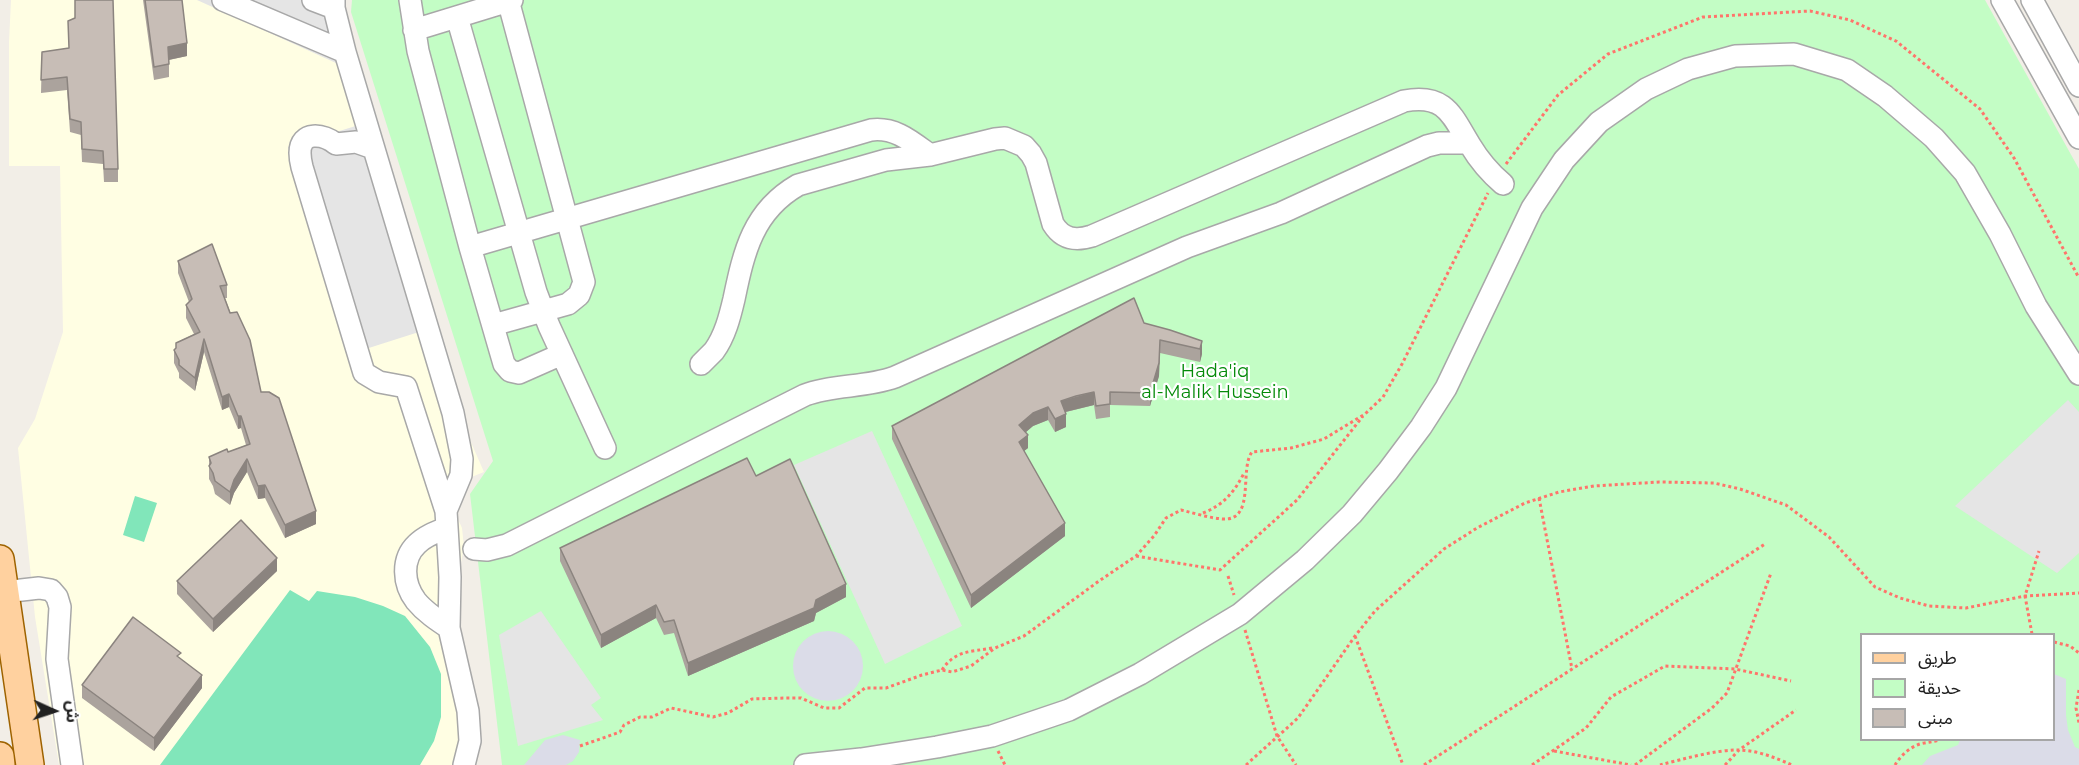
<!DOCTYPE html>
<html>
<head>
<meta charset="utf-8">
<style>
	body { margin:0 }
	#map { position:relative; width:2079px; height:765px; overflow:hidden; background:#f2eee7; font-family:Montserrat,"Noto Sans Arabic",sans-serif }
	canvas { display:block }
	.legend { position:absolute; left:1860px; top:633px; width:195px; height:108px; box-sizing:border-box; background:#fff; border:2px solid #a6a6a6; margin:0; padding:8px 10px; list-style:none; font-size:18px; color:#212121 }
	.legend li { display:flex; align-items:center; gap:12px; height:30px }
	.legend b { width:30px; border:2px solid #a6a6a6 }
	.north { position:absolute; left:24px; top:681px; width:60px; height:60px; -webkit-text-stroke:4px #fff; paint-order:stroke; rotate:93deg; font-size:16px; font-weight:700; line-height:24px; text-align:center; color:#212121 }
	.north::after { content:''; display:block; margin:auto; width:21px; height:27px; background:#212121; clip-path:polygon(50% 0,100% 100%,50% 72%,0 100%) }
</style>
</head>
<body>
<div id="map">
<canvas width="2079" height="765"></canvas>
<ul class="legend">
<li><b style="height:8px;background:#ffd19f"></b>طريق</li>
<li><b style="height:16px;background:#c3fdc5"></b>حديقة</li>
<li><b style="height:16px;background:#c7bdb6"></b>مبنى</li>
</ul>
<div class="north">ش</div>
</div>
<script>
const ctx = document.querySelector('canvas').getContext('2d');
ctx.lineJoin = 'round';
function fill(path, color) { ctx.fillStyle = color; ctx.fill(path, 'evenodd'); }
function strokePath(path, color, width, dash) { ctx.strokeStyle = color; ctx.lineWidth = width; ctx.lineCap = dash ? 'butt' : 'round'; ctx.setLineDash(dash || []); ctx.stroke(path); }
function write(font, color, halo, rows, align = 'center') {
  ctx.font = font + ' Montserrat,sans-serif'; ctx.lineWidth = 4.5; ctx.setLineDash([]); ctx.textBaseline = 'middle'; ctx.strokeStyle = halo; ctx.fillStyle = color; for (const [text, x, y, turn = 0] of rows) {
    ctx.save(); ctx.translate(x, y); ctx.rotate((+turn || 0) * Math.PI / 180); ctx.textAlign = isNaN(turn) ? turn : align; if (halo) ctx.strokeText(text, 0, 0); ctx.fillText(text, 0, 0); ctx.restore();
  }
}
const education = new Path2D(`
	M11,0H346V13L470,440L484,472L454,484L452,506L462,528L464,547L455,594L472,765H59L35,617L18,448L35,419L63,332L60,166H9V42Z`);
const park = new Path2D(`
	M352,0H1985L2079,169V765H502L470,494L493,461L351,12ZM1862,634H2054V740H1862Z`);
const pitch = new Path2D(`
	M135,496L157,503L144,542L123,535Z
	M290,590L309,601L317,591L355,597L383,606L405,616L430,647L441,674V717L434,741L420,765H160Z`);
const parking = new Path2D(`
	M197,0H331L336,63Z
	M362,124L422,331L350,354L288,147Z
	M2068,400L2079,412V553L2057,573L1955,506Z
	M872,431L962,626L885,664L794,465Z
	M541,611L601,698L591,705L603,720L518,746L499,635Z`);
const plaza = new Path2D(`
	M793 666a35 35 0 1 1 70 0a35 35 0 1 1-70 0Z
	M2054,674L2066,679V715L2068,730L2075,747L2079,749V765H1922L1930,756L1958,745L1960,740H2054Z
	M563,735L580,740L579,752L573,761L566,765H524L545,740Z`);
const path = new Path2D(`
	M1506,164L1558,95L1608,54L1703,17L1810,11L1850,20L1896,41L1980,109L2014,158L2079,278
	M1539,498L1572,669
	M1203,513C1223,505 1234,493 1244,473
	M1136,556L1220,570L1297,500L1363,416
	M1228,576L1234,595
	M1245,630L1277,736L1296,765
	M2032,634L2025,596L2039,551
	M1355,636L1403,765
	M2054,642L2070,646L2079,653
	M942,670C955,650 971,652 992,648
	M2079,690L2076,708L2079,723
	M580,746L620,732L624,725L640,717H652L671,708L713,717L728,713L752,699L786,698H801L824,708H839L865,688H886L922,675L942,670L952,672L971,666L995,648L1024,636L1099,581L1136,556L1154,536L1166,518L1181,510C1194,513 1209,518 1223,519C1256,521 1239,469 1252,452L1291,448L1324,439L1365,414L1383,397L1402,364L1488,193
	M998,751L1005,765
	M1554,751L1631,765
	M1246,765L1298,718L1355,636L1375,611L1444,549L1477,528L1525,503L1559,492L1594,486L1659,482L1714,483L1740,489L1786,505L1829,537L1875,587L1900,598L1929,606L1966,608L2025,596L2079,593
	M1424,765L1765,544
	M1532,765L1586,728L1611,697L1665,666L1735,669L1791,681
	M1635,765L1712,708L1727,693L1771,573
	M1660,765C1683,759 1715,750 1738,750C1757,750 1776,758 1792,765
	M1725,765L1739,750L1796,710
	M1895,765C1901,755 1912,745 1924,743C1929,742 1933,742 1939,740`);
const minor = new Path2D(`
	M223,0L345,52
	M313,0L334,8
	M334,0V8L345,52L453,413L462,459L461,475L446,511L450,577L449,628L468,711L470,741L464,765
	M410,0L418,51L470,247L504,364L510,371L519,373L562,354
	M2002,0L2079,138
	M2032,0L2079,86
	M457,17L536,292L549,326L605,448
	M414,30L512,0
	M373,148L356,142L336,144C324,134 300,130 300,153C300,158 301,163 302,167L364,373L379,382L406,387L446,511
	M470,247L871,130C895,127 911,141 930,155
	M493,325L568,304L579,295L584,282L508,0
	M701,364C705,360 710,355 714,351C725,336 730,316 734,299C744,251 753,211 798,185L886,160L930,155L995,139L1005,138L1024,146L1031,154L1036,163L1053,224C1063,240 1076,241 1092,236L1404,101C1446,93 1452,116 1470,145C1479,160 1490,173 1503,184
	M446,528C436,532 425,536 417,544C401,559 403,584 416,601C425,612 437,620 449,628
	M474,549L487,550L507,545L805,395C834,384 865,388 895,377L1187,247L1281,213L1427,146L1439,143H1468
	M4,592L39,588L51,590L57,597L60,607L57,659L72,765
	M805,765L861,759L937,747L992,736L1069,710L1140,674L1240,614L1305,560L1352,514L1388,471L1421,427L1446,388L1532,208L1564,160L1599,122L1646,89L1688,69L1735,56L1794,54L1847,70L1885,96L1934,138L1965,173L2000,234L2036,306L2079,374`);
const major = new Path2D(`
	M0,559L30,765
	M0,756L1,765`);
const wall = new Path2D(`
	M143,0H182L187,56L169,60V77L154,80Z
	M75,18L118,169V182H104L103,164L82,162L81,135L70,132L67,90L41,93L42,52L69,48L68,21Z
	M178,261L227,285V298H225L261,392L316,524L285,538L265,498L258,499L247,472L234,493L230,505L215,494L213,486L209,479V457L228,452L246,445L241,428L238,429L229,407L222,410L204,352L195,391L179,378V373L174,363V350L176,349V343L194,334L186,318V305L189,302L178,273Z
	M1144,323L1202,341V354L1200,362L1160,353L1159,376L1150,406L1110,405V417L1096,419L1094,405L1066,412V427L1055,432L1048,420L1033,426L1026,432L1028,448L1024,451L1065,536L971,608L892,439V426Z
	M756,476L846,597L816,613L814,621L688,676L674,633L664,635L656,618L601,648L560,561V548Z
	M277,571L213,632L177,594V581Z
	M181,659L202,688L154,751L82,698V685Z`);
const shadedWall = new Path2D(`
	M187,43V56L168,60V47Z
	M204,339V352L195,391V378Z
	M1160,340L1159,376L1150,406V393Z
	M1202,341V354L1200,362V349Z
	M1094,392V405L1061,413V401Z
	M229,394V407L222,410V397Z
	M1048,407V420L1033,426L1019,438V425L1033,413Z
	M1066,414V427L1055,432V419Z
	M238,416H241V428L238,429Z
	M1028,435V448L1019,455V442Z
	M247,459V472L234,493L230,505V492L234,480Z
	M265,485V498L258,499V486Z
	M316,511V524L285,538V525Z
	M1065,523V536L971,608V595Z
	M277,558V571L213,632V619Z
	M846,584V597L816,613L814,621L688,676V663Z
	M656,605V618L601,648V635Z
	M202,675V688L154,751V738Z`);
const building = new Path2D(`
	M75,0H113L118,169H104L103,151L82,149L81,122L70,119L67,77L41,80L42,52L69,48L68,21L75,18Z
	M145,0H182L187,43L168,47L169,64L154,67Z
	M212,244L227,285L220,286L230,313L237,312L250,340L261,392H269L279,398L316,511L285,525L265,485L258,486L247,459L234,480L230,492L215,481L213,473L209,466L211,463L209,457L227,449L228,452L250,444L241,416H238L229,394L222,397L204,339L195,378L179,365V360L174,350L176,348V343L200,332L186,305L192,299L178,261Z
	M1134,298L1144,323L1170,330L1202,341L1200,349L1160,340L1159,363L1150,393L1110,392V404L1096,406L1094,392L1076,396L1061,401L1066,414L1055,419L1048,407L1033,413L1019,425L1028,435L1019,442L1065,523L971,595L892,426Z
	M747,458L756,476L790,459L846,584L816,600L814,608L688,663L674,620L664,622L656,605L601,635L560,548Z
	M241,520L277,558L213,619L177,581Z
	M133,617L181,653L177,656L202,675L154,738L82,685Z`);
const parkNames = [
	["Hada'iq",1215,372],
	["al-Malik Hussein",1215,393]
];
fill(education, '#fffee3');
fill(park, '#c3fdc5');
fill(pitch, '#81e6ba');
fill(parking, '#e5e5e5');
fill(plaza, '#dbdce8');
strokePath(minor, '#a8a8a8', 24);
strokePath(major, '#9e6300', 30);
strokePath(path, '#ff746b', 3, [3, 3]);
strokePath(minor, '#fff', 21);
strokePath(major, '#ffd19f', 27);
fill(wall, '#aba39d');
fill(shadedWall, '#8b847f');
fill(building, '#c7bdb6');
strokePath(building, '#8b847f', 1.5);
write('18px', '#048a09', '#fff', parkNames);
</script>
</body>
</html>
